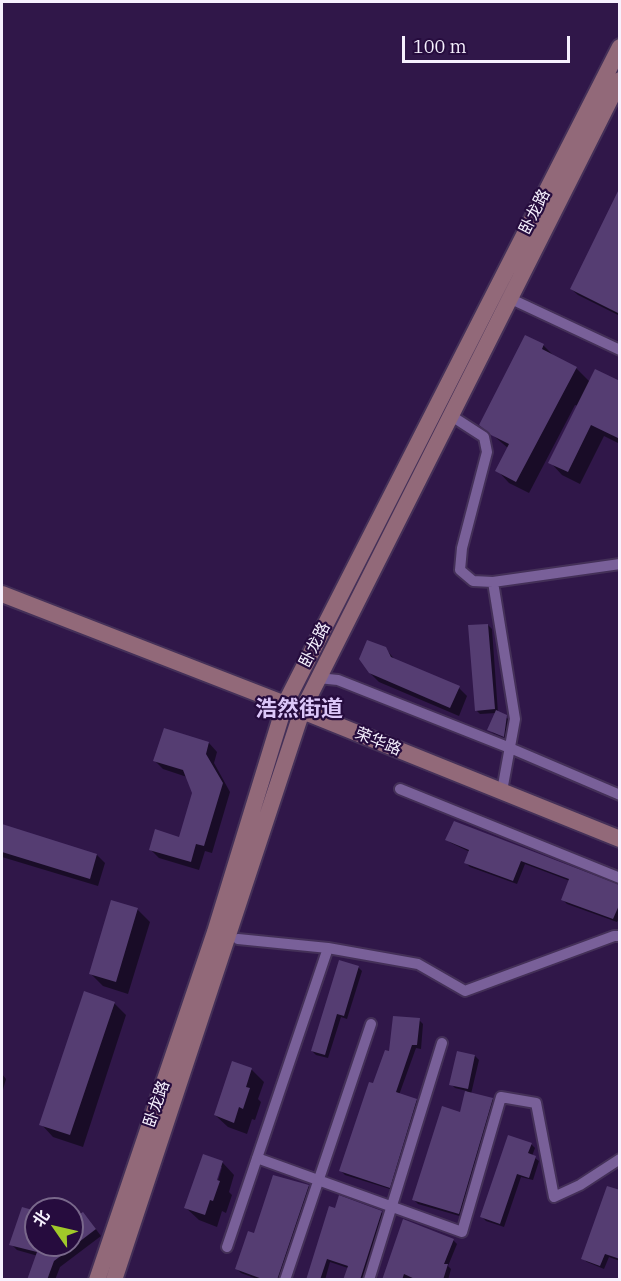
<!DOCTYPE html>
<html>
<head>
<meta charset="utf-8">
<style>
	body { margin:0 }
	#map { position:relative; width:621px; height:1281px; overflow:hidden; background:#301749; font-family:"IBM Plex Serif","Noto Sans SC",serif }
	canvas { display:block }
	.frame { position:absolute; inset:0; border:3px solid #f6f1fe; pointer-events:none }
	.north { position:absolute; left:24px; top:1197px; width:60px; height:60px; box-sizing:border-box; background:#260c3e; border:2px solid #79688b; border-radius:50%; rotate:304deg; font-size:16px; font-weight:700; line-height:24px; text-align:center; color:#f6f1fe }
	.north::after { content:''; display:block; margin:auto; width:21px; height:27px; background:#a1c92a; clip-path:polygon(50% 0,100% 100%,50% 72%,0 100%) }
	.scale { position:absolute; left:402px; top:36px; width:168px; height:27px; box-sizing:border-box; border:3px solid #f6f1fe; border-top:0; padding-left:8px; font-size:18px; line-height:21px; white-space:nowrap; color:#f6f1fe; -webkit-text-stroke:4px #260c3e; paint-order:stroke }
</style>
</head>
<body>
<div id="map">
<canvas width="621" height="1281"></canvas>
<div class="frame"></div>
<div class="north">北</div>
<div class="scale">100 m</div>
</div>
<script>
const ctx = document.querySelector('canvas').getContext('2d');
ctx.lineJoin = 'round';
function fill(path, color) { ctx.fillStyle = color; ctx.fill(path, 'evenodd'); }
function strokePath(path, color, width, dash) { ctx.strokeStyle = color; ctx.lineWidth = width; ctx.lineCap = dash ? 'butt' : 'round'; ctx.setLineDash(dash || []); ctx.stroke(path); }
function write(font, color, halo, rows, align = 'center') {
  ctx.font = font + ' "IBM Plex Serif","Noto Sans SC",serif'; ctx.lineWidth = 4.5; ctx.setLineDash([]); ctx.textBaseline = 'middle'; ctx.strokeStyle = halo; ctx.fillStyle = color; for (const [text, x, y, turn = 0] of rows) {
    ctx.save(); ctx.translate(x, y); ctx.rotate((+turn || 0) * Math.PI / 180); ctx.textAlign = isNaN(turn) ? turn : align; if (halo) ctx.strokeText(text, 0, 0); ctx.fillText(text, 0, 0); ctx.restore();
  }
}
const shadow = new Path2D(`
	M620,191V316L578,295L571,289Z
	M543,345L555,357L576,368L590,382L620,386V444L604,436L580,484L562,475L550,462L578,406L575,405L529,493L509,483L497,470L509,449L481,425Z
	M488,625L492,629L498,713L510,720L508,739L493,733L489,729L496,713L480,714L476,710Z
	M385,648L396,661L459,688L467,696L459,716L379,682L370,673Z
	M165,730L209,743L217,752L214,763L230,792L212,853L205,851L199,870L159,858L150,849L180,839L194,793L187,777L163,769L155,761Z
	M2,826L97,855L105,863L98,886L2,857Z
	M447,840L620,887V916L617,922L567,904L563,900L570,881L525,864L517,884L470,867L466,863L470,852L451,843Z
	M137,909L150,922L128,994L103,986L91,974Z
	M358,967L362,971L347,1019L341,1017L328,1058L316,1055L312,1051Z
	M114,1003L126,1015L83,1147L53,1137L41,1124Z
	M419,1020L423,1024L421,1049L416,1048L399,1095L416,1100L420,1104L393,1190L345,1175L341,1171L374,1085L390,1053Z
	M458,1053L475,1056L479,1060L471,1094L492,1099L496,1103L463,1217L418,1204L414,1200L461,1114L467,1091L455,1088L451,1084Z
	M233,1063L252,1070L264,1082L258,1099L261,1102L255,1120L252,1119L247,1134L228,1127L215,1115Z
	M2,1074L6,1079L2,1093Z
	M531,1144L535,1148L532,1156L539,1161L533,1180L521,1177L504,1227L486,1221L482,1217Z
	M222,1162L234,1175L229,1192L232,1195L226,1213L222,1211L217,1227L199,1220L186,1208ZM219,1167H222L216,1187Z
	M308,1186L312,1190L282,1280H260L241,1273L237,1269L255,1235Z
	M620,1192V1261L609,1257L604,1269L587,1262L583,1259Z
	M330,1208L381,1212L385,1216L364,1280H345L348,1268L330,1262L325,1280H307Z
	M36,1212V1245H72V1220H89L101,1236L60,1267L55,1280H29L38,1256L17,1250L11,1244Z
	M453,1240L457,1244L448,1266L451,1269L448,1280H383Z`);
const building = new Path2D(`
	M620,187V314L570,289Z
	M525,335L544,344L542,349L577,367L516,482L495,471L509,444L491,435L479,425Z
	M595,369L620,381V439L591,425L568,472L548,463Z
	M488,624L495,709L475,711L468,625Z
	M367,640L386,647L391,657L460,686L450,708L369,673L359,659Z
	M496,710L507,715L504,737L487,730Z
	M164,728L209,742L206,754L223,783L204,846L196,844L191,862L149,850L155,829L179,837L192,793L183,770L153,761Z
	M454,821L620,885V903L613,919L561,900L569,879L521,861L513,881L464,863L469,850L445,840Z
	M2,824L97,854L90,879L2,852Z
	M111,900L138,908L116,982L89,974Z
	M339,960L359,966L344,1016L337,1014L325,1055L311,1051Z
	M84,991L115,1002L70,1135L39,1125Z
	M393,1016L420,1018L417,1045H412L396,1092L417,1099L390,1188L339,1171L369,1082L373,1083L385,1050L389,1051Z
	M457,1051L475,1055L468,1089L449,1085Z
	M232,1061L252,1068L246,1087L250,1088L243,1109L239,1107L234,1123L214,1115Z
	M465,1091L493,1098L459,1214L412,1200L442,1106L460,1112Z
	M508,1135L532,1143L528,1153L536,1156L529,1178L517,1174L500,1224L480,1217Z
	M203,1154L223,1161L217,1180L220,1181L213,1201L210,1200L205,1215L184,1208Z
	M273,1175L309,1185L277,1280H265L235,1269L248,1231L254,1233Z
	M607,1186L620,1190V1259L605,1254L600,1266L581,1259Z
	M339,1195L382,1211L360,1280H343L348,1266L327,1259L320,1280H306L329,1206L335,1208Z
	M22,1207L36,1211V1245H72V1219L83,1212L96,1229L54,1261L47,1280H27L37,1252L9,1245Z
	M403,1219L454,1239L444,1264H448L443,1280H417L404,1274L402,1280H382Z`);
const minor = new Path2D(`
	M509,298L620,350
	M450,415L484,437L487,452L462,548L460,570L473,581L493,582
	M318,678L338,680L510,748L620,795
	M400,789L620,878
	M502,791L515,719L493,582L620,564
	M238,939L328,948L418,964L465,991L614,936H620
	M257,1158L462,1232L501,1097L536,1103L554,1197L580,1185L620,1159
	M227,1247L328,948
	M285,1280L371,1024
	M369,1280L442,1043`);
const secondary = new Path2D(`
	M2,594L285,704L620,839
	M97,1280L215,932L285,704L620,47
	M114,1280L302,711L620,80`);
const streetNames = [
	["卧龙路",535,212,-63],
	["卧龙路",315,645,-63],
	["荣华路",378,742,22],
	["卧龙路",157,1104,-71]
];
const districtNames = [
	["浩然街道",299,710]
];
fill(shadow, '#0007');
fill(building, '#553d72');
strokePath(minor, '#443058', 14);
strokePath(secondary, '#443058', 20);
strokePath(minor, '#796099', 10);
strokePath(secondary, '#926979', 16);
write('16px', '#f6f1fe', '#260c3e', streetNames);
write('bold 22px', '#dcc7f9', '#260c3e', districtNames);
</script>
</body>
</html>
